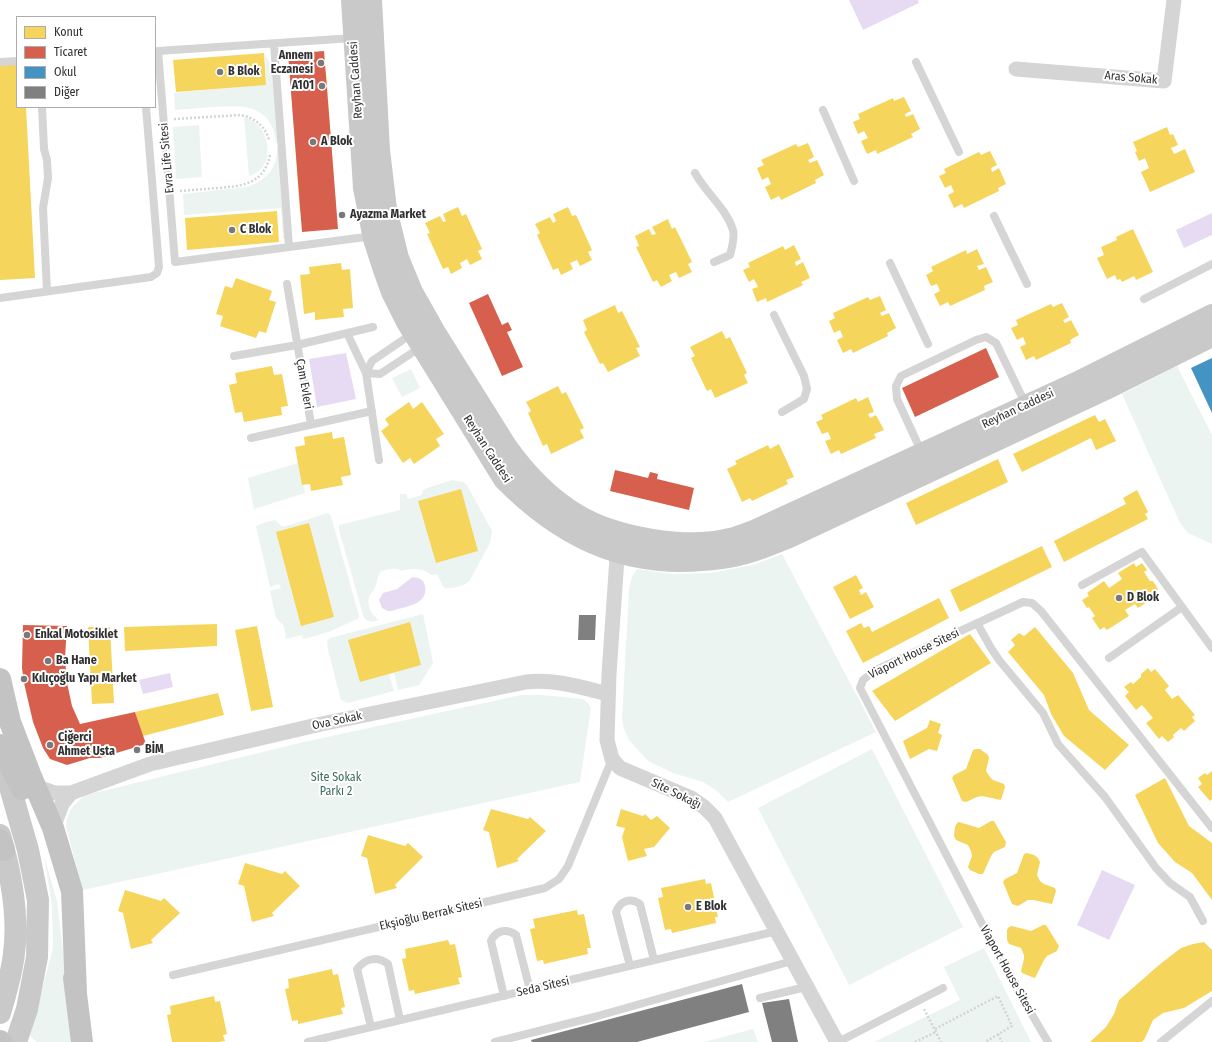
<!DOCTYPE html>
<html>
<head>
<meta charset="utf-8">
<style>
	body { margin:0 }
	#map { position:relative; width:1212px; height:1042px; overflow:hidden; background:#fff; font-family:"Fira Sans Condensed",sans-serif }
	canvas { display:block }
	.legend { position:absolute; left:16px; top:16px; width:140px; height:92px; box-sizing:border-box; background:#fff; border:1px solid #adadad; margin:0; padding:5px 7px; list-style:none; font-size:12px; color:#313131 }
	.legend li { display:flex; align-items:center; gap:8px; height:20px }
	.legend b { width:20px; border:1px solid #adadad }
</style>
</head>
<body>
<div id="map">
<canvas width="1212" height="1042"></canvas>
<ul class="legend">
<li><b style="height:11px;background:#f6d55c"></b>Konut</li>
<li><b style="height:11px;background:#d6604d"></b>Ticaret</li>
<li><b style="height:11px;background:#4393c3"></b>Okul</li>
<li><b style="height:11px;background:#808080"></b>Diğer</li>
</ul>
</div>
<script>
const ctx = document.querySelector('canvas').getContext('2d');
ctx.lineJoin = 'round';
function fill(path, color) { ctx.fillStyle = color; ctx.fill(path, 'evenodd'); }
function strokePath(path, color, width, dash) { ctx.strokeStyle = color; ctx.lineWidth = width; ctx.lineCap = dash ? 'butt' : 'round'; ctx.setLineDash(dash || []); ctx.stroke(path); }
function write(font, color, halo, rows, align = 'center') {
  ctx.font = font + ' "Fira Sans Condensed",sans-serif'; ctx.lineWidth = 4; ctx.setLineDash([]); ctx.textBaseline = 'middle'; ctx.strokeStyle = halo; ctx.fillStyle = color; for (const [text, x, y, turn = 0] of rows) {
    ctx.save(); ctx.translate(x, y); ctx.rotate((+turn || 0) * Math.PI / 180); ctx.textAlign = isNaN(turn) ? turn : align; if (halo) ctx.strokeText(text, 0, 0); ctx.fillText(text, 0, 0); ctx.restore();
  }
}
const green = new Path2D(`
	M265,54L273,70L280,143H276C272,104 243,105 212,107C200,108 187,109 175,110L174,93L266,84Z
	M244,117C271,123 278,169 249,176Z
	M199,125L202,177L176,179L173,127Z
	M281,148L288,238L283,239L281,208L184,215L183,194L247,187C265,181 277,169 277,149Z
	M1177,366L1212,435V544L1188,533L1180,523L1122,394Z
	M411,369L420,388L402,397L392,378Z
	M298,463L305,493L254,509L248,478Z
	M452,480L463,482L467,485L492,531L490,543L470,580C466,586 450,589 444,588L437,574L431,575C423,568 412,568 402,571C395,567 388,569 381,571C377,577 377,584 374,590C373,592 371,593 370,595C366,605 370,614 379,620C372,622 369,622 364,618L339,530V525L400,510V494H406L408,499L422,495L423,490L430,487Z
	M328,513L331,516L359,616L358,619C351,621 345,625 338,628C327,633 315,636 303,639L302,635L286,639L284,626L276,618L270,591L281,588L279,584L270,587L256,526L266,522L275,520L283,527Z
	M782,554L876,732L728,802L717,791L703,782L673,773L648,761L629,740L624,729L622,719L629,589C631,581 632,575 637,569L672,574L710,573L753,565Z
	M423,614L433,663L419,685L398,690L394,672L389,674L394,691L348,703L341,700L328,650L327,641L330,638Z
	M521,695H542L583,699L588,703L591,708L580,782L83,890L66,827C67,811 73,805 86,795L304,742Z
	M872,749L963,927L849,985L758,808Z
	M44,856L57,901L74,1042H36L30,1035L53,948L52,905Z
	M984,948L1031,1042H874L960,1000L944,967Z
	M753,1029L758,1042H704Z`);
const water = new Path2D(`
	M849,0H918L919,3L863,30Z
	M1212,213V235L1184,248L1176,230Z
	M346,353L356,399L317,407L309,359Z
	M413,577C419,578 424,579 425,586C429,605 404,607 391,611H388L382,608L379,600L383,593L397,589L411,578Z
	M170,673L173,687L143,694L139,680Z
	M1102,870L1135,885L1109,940L1077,925Z`);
const homes = new Path2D(`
	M264,53L266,85L176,92L173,60Z
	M17,64V107H26L35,278L0,280V65Z
	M326,72L336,209L300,212L290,75Z
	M904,97L911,111L905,114L906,117L913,114L920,129L911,134L913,137L877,154L876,150L867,154L861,141L868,138L864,131L858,134L853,122L860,119L858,114L893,98L894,101Z
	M1167,127L1170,135L1173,134L1178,145L1171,148L1174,154L1185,149L1195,172L1150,192L1141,172L1149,168L1145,158L1139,161L1135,152L1137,151L1133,142Z
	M808,143L814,157L808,160L810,163L817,160L824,175L815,180L816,183L781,200L779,196L771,200L765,187L771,184L768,177L762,180L757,168L764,165L761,160L796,144L798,147Z
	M990,151L997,165L991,168L992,172L999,168L1006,184L998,188L999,191L964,208L962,204L954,208L948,195L954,192L951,185L945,188L939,176L946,173L944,169L979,152L981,155Z
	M458,207L462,216L466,214L482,249L478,251L482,259L470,265L467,259L460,263L462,268L451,274L448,267L443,269L427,234L430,233L425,223L440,216L443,222L446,221L443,214Z
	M568,207L572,216L576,215L592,250L588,252L592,260L580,266L577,260L570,263L573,269L561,275L558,268L553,270L537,235L540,233L535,224L550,217L553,223L556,221L553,214Z
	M277,211L279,242L187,250L185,218Z
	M668,219L672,229L675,227L692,262L688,264L692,272L679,278L676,272L669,275L672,281L661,287L657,280L653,282L636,247L639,246L635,236L649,229L652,235L656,234L652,227Z
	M1133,229L1153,272L1136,280L1134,276L1122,282L1120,279L1117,280L1115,275L1107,279L1097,258L1104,255L1101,247L1117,240L1116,237Z
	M794,245L801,259L795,262L796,266L803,262L810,278L801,282L803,285L767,302L766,298L757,302L752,289L758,287L754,279L749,282L743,270L750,267L748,263L783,246L785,250Z
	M977,249L984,264L977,266L979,270L986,267L993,282L984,286L985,290L950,306L948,302L940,306L934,294L940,291L937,284L931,286L926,275L933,271L931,267L966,250L967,254Z
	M341,263L342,270L350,269L353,308L343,309L344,317L315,320V312L304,314L300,275L310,274L309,267Z
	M236,278L272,291L269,300L276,302L266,333L259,331L256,338L220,326L223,316L216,314L225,286L232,288Z
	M880,296L886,310L880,313L882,316L889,313L896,328L887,333L888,336L853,353L851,349L843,353L837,340L843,337L840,330L834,333L829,321L835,318L833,313L868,297L870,300Z
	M1062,303L1069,317L1063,320L1065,323L1071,320L1079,335L1070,340L1071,343L1036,360L1034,356L1026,360L1020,347L1026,344L1023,337L1017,340L1011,328L1018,325L1016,320L1051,304L1053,307Z
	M615,305L618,313L622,311L640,347L636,348L640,356L608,372L603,363L600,364L584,332L587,330L583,320Z
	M722,331L726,339L730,337L747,373L744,375L748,383L715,398L711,389L707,391L691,358L695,356L690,347Z
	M272,366L274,375L282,374L288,406L281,407L282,415L244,422L242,412L235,413L229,385L237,383L235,373Z
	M558,386L562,394L566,392L584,428L580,430L584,438L551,454L547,444L543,446L528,413L531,411L526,402Z
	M868,397L874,412L868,414L870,418L876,415L884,430L874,434L876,438L841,454L839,450L831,454L825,441L831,439L828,432L822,434L816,422L823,419L821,415L856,398L858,402Z
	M409,402L413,409L422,402L444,434L436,439L440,446L414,464L410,458L403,463L381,431L389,425L385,419Z
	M1095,415L1099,422L1105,419L1116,441L1096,450L1091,438L1022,472L1013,454Z
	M332,432L333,439L344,437L351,475L341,477L343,485L311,491L310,484L302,485L295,447L305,445L304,437Z
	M779,444L794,477L786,480L788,484L752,501L750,498L742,502L727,469L737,464L735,461L768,445L770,449Z
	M998,459L1008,482L916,525L906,503Z
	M461,489L478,551L436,563L418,501Z
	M1137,490L1148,512L1145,514L1148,519L1064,562L1054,541L1126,504L1123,498Z
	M309,523L334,617L301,626L276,532Z
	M1042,546L1052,567L960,612L950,590Z
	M1134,563L1136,567L1142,563L1147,570L1144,572L1150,581H1153L1158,589L1154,592L1156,596L1138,608L1135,604L1125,610L1129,616L1107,630L1104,627L1100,630L1092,618L1095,616L1089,607L1087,608L1082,600L1089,596L1087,593L1104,581L1109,588L1122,579L1118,573Z
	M856,575L863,588L859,590L861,595L866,592L874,607L850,619L833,587Z
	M939,598L949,618L863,663L846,631L861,623L864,628L869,626L872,632Z
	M410,622L421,665L360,682L348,640Z
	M217,624V646L125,651L124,627Z
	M257,626L273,707L251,711L235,630Z
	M88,627H110L114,703L92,704Z
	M1035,627L1073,673L1089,710L1129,745L1105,770L1064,736L1051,714L1044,695L1008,652L1015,645L1011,640L1019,633L1024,636Z
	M970,634L991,663L895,721L872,691Z
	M1148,668L1151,672L1155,669L1169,686L1165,690L1172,699L1178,695L1195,715L1192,717L1195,721L1184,731L1181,728L1173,735L1174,737L1168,742L1162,736L1159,739L1146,723L1153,718L1142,705L1136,710L1125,696L1129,692L1124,687L1131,682L1133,684L1141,677V674Z
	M218,693L224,715L143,736L135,712Z
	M930,720L941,724L938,733L942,735L937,751L929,749L910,759L903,741L927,728Z
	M976,749H980L988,755L989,758L986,771L990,777L993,780L1004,784L1005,787L1001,800L982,796L977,797L966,802L962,801L952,778L954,775L966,769L973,750Z
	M1212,771V799L1210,801L1198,787L1202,784L1198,778L1205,773L1207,775Z
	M1165,778L1189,826L1212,843V900L1192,873L1175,862L1158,843L1135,795Z
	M491,809L528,819L530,817L546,831L517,859L519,861L497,868L489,832L483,830Z
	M621,809L643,816L645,814L651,820L657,816L670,828L654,847L644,849L647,856L628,861L622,837L625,828L616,826Z
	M991,821H994L1006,842L1005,847L994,852L991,856L983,874H979L970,870L968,867L972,856L971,851L968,845L956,840L954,836L955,827L957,823L959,822L979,828Z
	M368,835L405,846L408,843L423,857L395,885L397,888L375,894L367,858L361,856Z
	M1027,853L1034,855L1038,858L1040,862L1037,875L1040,881L1044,884L1055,888L1056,891L1052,904L1033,900H1028L1018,906L1012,904L1003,882L1005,879L1017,873L1024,854Z
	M245,863L282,874L285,871L300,886L272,913L274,916L252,922L244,886L238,884Z
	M705,879L706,884L711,883L718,917H715L716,923L672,933L671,929L665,930L658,898L663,897L661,888Z
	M125,890L161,901L164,898L180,913L151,940L153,943L131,949L123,913L118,911Z
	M577,910L578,915L584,914L591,948H587L588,954L544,964L543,960L537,961L530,929L535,928L533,919Z
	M1043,925H1046L1059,946L1057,951L1047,956L1044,960L1035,978L1032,977L1022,973L1021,971L1024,959V955L1021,948L1009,944L1007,940V930L1009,927L1012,926L1031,931Z
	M448,940L450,945L455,944L462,977L458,978L460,984L415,994L414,990L409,991L402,959L406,958L405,949Z
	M1204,942L1212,950V991L1184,1008L1163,1013L1153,1020L1145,1038L1142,1042H1090L1106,1027L1114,1014L1119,1000L1159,965L1181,948L1193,944Z
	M332,969L333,975L338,974L345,1007L341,1008L343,1014L298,1024V1020L292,1021L285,989L289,988L288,979Z
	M214,996L215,1002L220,1001L227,1034L223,1035L225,1041L218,1042H172L167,1015L171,1014L170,1006Z`);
const shops = new Path2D(`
	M324,51L338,229L302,232L288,54Z
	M488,294L502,325L508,322L512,330L507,332L523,367L502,376L469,303Z
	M986,348L999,377L915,417L902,388Z
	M615,470L648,478L650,472L658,474L657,479L694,488L689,510L610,491Z
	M23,625L67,626L65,658L67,683L72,706L80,724L135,712L146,744L100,758H90L67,765L50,759L43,748L33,722L24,683L22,668Z`);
const schools = new Path2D(`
	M1212,358V413L1191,368Z`);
const building = new Path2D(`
	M579,615H596L595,640H578Z
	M742,984L749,1012L637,1042H532L531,1040Z
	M789,999L798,1042H772L762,1003Z`);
const path = new Path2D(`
	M174,119L241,115C255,118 265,126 269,140
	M180,191C193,190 205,189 218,188C243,186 264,184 270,155
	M924,1009L941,1042
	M935,1029L998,996L1012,1026L985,1042
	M998,1034L1002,1042
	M915,1042L936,1032`);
const service = new Path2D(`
	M353,38L158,51L175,262L373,236
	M274,44L289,247
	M0,62L17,61
	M916,62L959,152
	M42,107L44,149L47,160L48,178L43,208L47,291
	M823,110L854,181
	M695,173C706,193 726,208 733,230C735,238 732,247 730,255L714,262
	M994,216L1027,284
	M890,263L928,344
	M287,284L311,424
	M0,298L151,277L157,273L159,267L146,107
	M1144,299L1212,264
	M774,315L804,376L807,389L804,399L782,412
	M347,333L366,373L379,460
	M234,356L297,345L373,327
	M366,373L380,374L421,347
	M366,373L372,361L413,333
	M251,438L372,411
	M922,453L897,399L896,386L901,376L976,340L986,337L996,343L1026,405
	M1082,585L1142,552L1212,648
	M977,623L991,648L999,660L1043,713L1058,744L1064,751L1105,797L1156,868L1170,883L1190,897L1203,921
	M1109,658L1182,607
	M630,966L616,912C620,901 630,897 640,904L654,960
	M173,975L545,888L559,879L568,866L612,759
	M504,996L491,941C496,930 507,928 516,935L530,990
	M760,998L806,987
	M371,1027L357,969C366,958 377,956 388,964L400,1020
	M308,1042L777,931
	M495,1042L594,1017L792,961
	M838,1042L943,988
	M1048,1042L1007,972L860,688L863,680L874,671L1023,602L1032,603L1041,611L1212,828
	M1161,1042L1212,1001`);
const minor = new Path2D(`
	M1016,69L1164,81L1174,0
	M618,543L609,674L607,740L612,759L620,768L691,798L704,807L715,818L837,1042
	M35,786L55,793H71L150,764L321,724L526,682C556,679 580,687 608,694
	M53,828L62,804L71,793`);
const primary = new Path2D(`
	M352,0L364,188L374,239L383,267L392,292L407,322L504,479C559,535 622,567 702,560C714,559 726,558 738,555C755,552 771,544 787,538L1112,386L1212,336
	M371,0L379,150L386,209L398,258L412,292L434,331L506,446C525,473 549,498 577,515C615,538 687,550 730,539C739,537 748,533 756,530L1076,383L1212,315
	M4,766L28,850L38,900L37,957L27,1009L16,1042
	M0,835C10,870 19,916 14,953C12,973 6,993 0,1013`);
const motorway = new Path2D(`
	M0,679L10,722L30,774L53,828L72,891L76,993
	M0,745L22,789
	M0,840L4,850
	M74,978L82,1042
	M0,1041L1,1042`);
const markers = [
	[321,63,4,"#797979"],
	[220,72,4,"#797979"],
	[322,86,4,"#797979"],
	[313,142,4,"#797979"],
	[342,215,4,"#797979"],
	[232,230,4,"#797979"],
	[1119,598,4,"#797979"],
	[27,635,4,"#797979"],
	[48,661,4,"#797979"],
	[24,679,4,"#797979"],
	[50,745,4,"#797979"],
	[137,750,4,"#797979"],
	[688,907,4,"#797979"]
];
const poiNames = [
	["Annem",313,56,"right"],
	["Eczanesi",313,70,"right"],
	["B Blok",228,72],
	["A101",314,86,"right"],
	["A Blok",321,142],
	["Ayazma Market",350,215],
	["C Blok",240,230],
	["D Blok",1127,598],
	["Enkal Motosiklet",35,635],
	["Ba Hane",56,661],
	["Kılıçoğlu Yapı Market",32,679],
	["Ciğerci",58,738],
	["Ahmet Usta",58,752],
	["BİM",145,750],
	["E Blok",696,907]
];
const streetNames = [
	["Aras Sokak",1131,78,5],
	["Reyhan Caddesi",356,80,-94],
	["Evra Life Sitesi",167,158,-95],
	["Çam Evleri",304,384,80],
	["Reyhan Caddesi",1018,409,-25],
	["Reyhan Caddesi",487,449,57],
	["Viaport House Sitesi",914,654,-26],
	["Ova Sokak",337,721,-12],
	["Site Sokağı",676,794,26],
	["Ekşioğlu Berrak Sitesi",431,915,-13],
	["Viaport House Sitesi",1007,970,61],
	["Seda Sitesi",543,987,-13]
];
const parkNames = [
	["Site Sokak",336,778],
	["Parkı 2",336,792]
];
fill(green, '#ecf4f1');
fill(water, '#e7dbf3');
fill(homes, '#f6d55c');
fill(shops, '#d6604d');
fill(schools, '#4393c3');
fill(building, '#808080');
strokePath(path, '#d4d4d4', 2.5, [2, 2]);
strokePath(service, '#d5d5d5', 8);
strokePath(minor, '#d5d5d5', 15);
strokePath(primary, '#c9c9c9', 22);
strokePath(motorway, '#c3c3c3', 22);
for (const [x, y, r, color] of markers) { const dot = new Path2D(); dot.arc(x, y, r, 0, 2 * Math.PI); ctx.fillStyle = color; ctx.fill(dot); strokePath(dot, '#fff', 1.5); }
write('bold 12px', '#313131', '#fff', poiNames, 'left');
write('12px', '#313131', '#fff', streetNames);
write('12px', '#3c6e5e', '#fff', parkNames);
</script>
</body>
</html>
